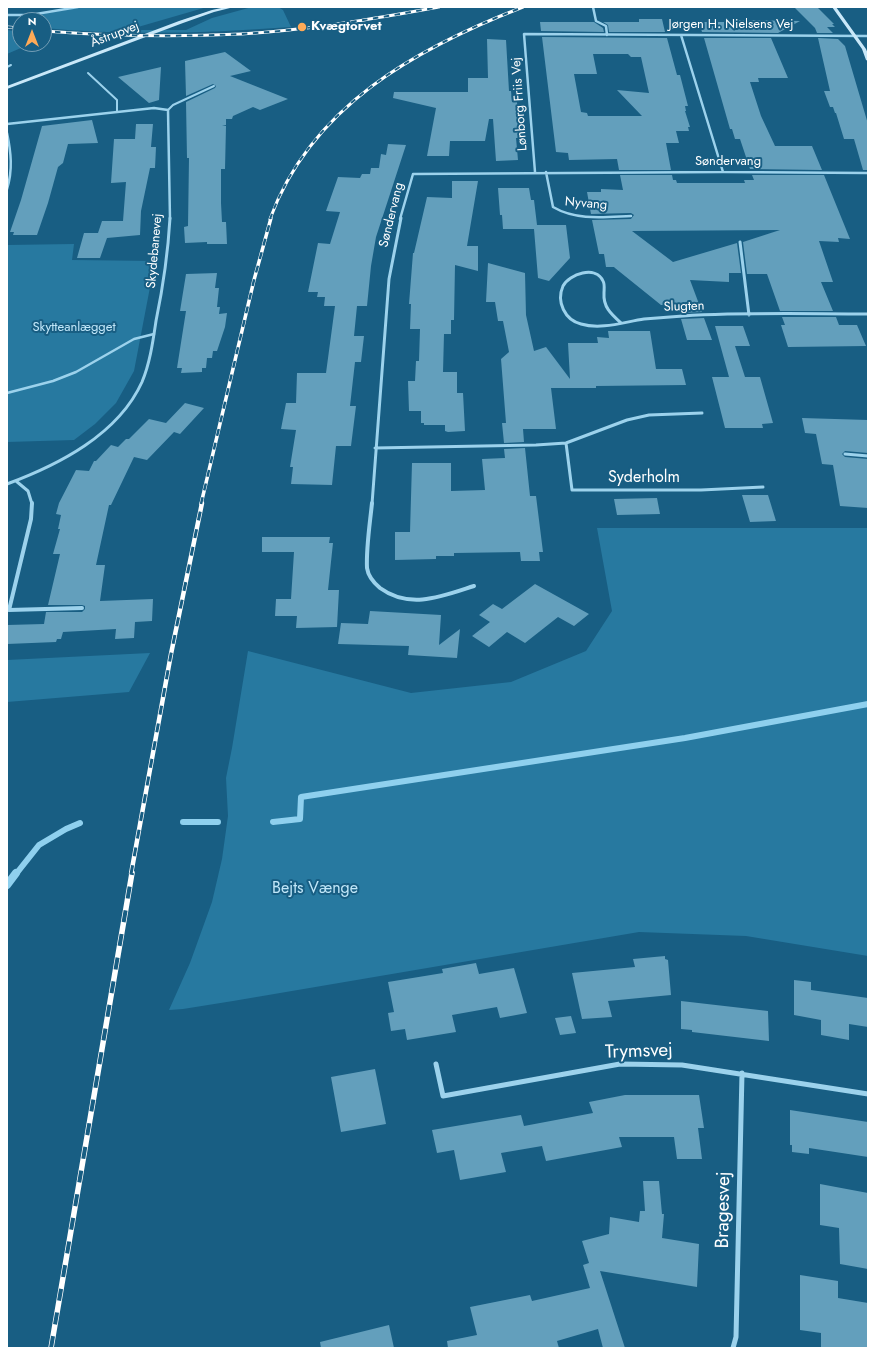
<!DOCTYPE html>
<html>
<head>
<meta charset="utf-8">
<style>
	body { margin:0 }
	#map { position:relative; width:875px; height:1355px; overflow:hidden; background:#185e83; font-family:Jost,sans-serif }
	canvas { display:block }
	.frame { position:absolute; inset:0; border:8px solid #fff; pointer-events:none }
	.north { position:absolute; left:12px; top:12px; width:40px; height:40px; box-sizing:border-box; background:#185e83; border:1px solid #749eb5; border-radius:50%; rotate:0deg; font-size:11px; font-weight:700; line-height:16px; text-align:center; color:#fff }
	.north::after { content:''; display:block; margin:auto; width:14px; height:18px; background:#ffaa57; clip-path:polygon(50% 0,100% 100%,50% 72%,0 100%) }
</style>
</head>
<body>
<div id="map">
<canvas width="875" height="1355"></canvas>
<div class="frame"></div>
<div class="north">N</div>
</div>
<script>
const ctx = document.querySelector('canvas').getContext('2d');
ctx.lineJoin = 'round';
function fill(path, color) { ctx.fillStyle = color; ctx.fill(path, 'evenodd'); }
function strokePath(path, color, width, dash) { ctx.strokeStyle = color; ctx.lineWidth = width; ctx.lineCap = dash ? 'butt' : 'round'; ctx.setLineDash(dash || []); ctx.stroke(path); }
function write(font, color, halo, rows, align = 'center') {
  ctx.font = font + ' Jost,sans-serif'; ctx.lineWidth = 4; ctx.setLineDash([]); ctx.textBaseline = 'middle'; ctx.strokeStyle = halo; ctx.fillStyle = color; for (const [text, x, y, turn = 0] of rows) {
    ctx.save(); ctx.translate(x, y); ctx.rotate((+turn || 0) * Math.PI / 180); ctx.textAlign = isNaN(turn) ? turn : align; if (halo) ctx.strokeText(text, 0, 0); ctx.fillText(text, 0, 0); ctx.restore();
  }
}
const green = new Path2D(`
	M85,7H207L138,27L135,30H186L212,18L252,7H278L283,10L291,27C209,33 127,36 44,28V20H21L20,17Z
	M7,30L20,32V44H30L7,54Z
	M74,244L72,260L155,261L134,371L116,403L95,424L74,440L7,442V245Z
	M597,528H868V956L746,936L639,932L233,1001L183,1009L169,1010L190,963L212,902L222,859L228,816L226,778L232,748L248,651L411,693L511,682L586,651L612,611Z
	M150,653L129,692L7,702V660Z`);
const streamFar1 = new Path2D(`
	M183,822H218
	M273,822L300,819L301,797L685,738L868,704
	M16,874L39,845L66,829L80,823`);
const stream = new Path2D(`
	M7,885L16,873`);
const building = new Path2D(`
	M794,7H817L834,24H832L835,27H827L833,33H817L815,28Z
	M639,19H662L665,32H609L608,25L603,22H639Z
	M737,20L800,21L778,33L702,32L699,22H726Z
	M540,22H594L603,28L604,32L541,31Z
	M542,37L667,38L677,75H680L688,106H685L686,111H685L690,127H688L689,131H676L679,143H666L671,170H619L617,159L569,160L568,153L556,152ZM593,54H628L631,57H641L649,93L617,90L642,116H588L587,113L581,112L574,74H597Z
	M704,38H771L788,78H758L759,82H750L761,116L775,146H812L822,170L750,169L740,139H735L732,129H730Z
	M818,38L838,39L845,46L868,124V170H863L854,139H844L836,113H835L833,107H830L824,91H830Z
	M487,39L506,40L509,91H511L512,102H517L520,138H516L518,160L496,161L493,119H489L485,141H450L449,156H427L436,108L393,98L394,92H468V78H488Z
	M225,52L251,71L230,76L288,99L260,110L253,107L233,116L232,119H226V125L222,126H226L225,169H221V203L222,222H226L227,244H207V242L185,243L184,227L188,226L189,158H187L186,102L215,88L216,86L213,84L186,96L185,61Z
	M161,67L159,100L149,103L118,77Z
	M92,120L98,143L68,144L63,163L58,167L48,203L37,235H13L14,232H10L21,200L42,126Z
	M136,124H153L151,147H156L155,168H150L141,211L140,235L107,238L100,258H77L84,233H98L102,221H123L126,182L111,183L114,139H135Z
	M388,144L406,145L376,237L371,266L367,306H357L354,336H364L361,362H355L350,406H356L351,446H336L332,485L291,484L293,467H290L296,430L281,429L286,403H296L297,373H326L335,306H324L325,297H317L318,292H308L318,243L330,244L340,212L326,211L338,177L360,178L362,174H370L371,168H379L381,154L386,155Z
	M620,175H672L673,180H676L677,183H745L744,180H754L752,175H824L850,239L838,238L839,242L819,241L833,282H821L833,311H780L767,274H747L743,242L780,230L632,231L673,262L737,243L741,273H729V282L690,280L702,312L680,313L677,305H661L615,268L614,267H606L604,254H599L592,220L631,219L634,215L631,213L591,214L587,192H601V189L623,190Z
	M452,181H478L467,246H478V271L455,265L454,320H451V334H444L443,372H457V393H463L465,431L448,432L445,431V425H424V423H421V411H409L408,381H415L416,361H419L420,329H410L411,304H409L413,253H414L427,197L452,198Z
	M498,188H529L531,200H534L537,225H566L570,258L549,281L538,278L534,229H503L502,215H500Z
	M488,263L525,273L526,315L534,351L546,347L570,379L568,343H598L597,337L609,338L608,331H650L656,369H682L686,385L596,386V388H551L556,429H523L524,442L504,443L502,423H506L501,359L509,352L503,321H498L495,302H486Z
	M217,273L215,288H219L217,307H220L219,314L227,313L225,327L217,351H213L212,358H207L206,368H202V372L181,373L182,368H177L186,311H180L186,274Z
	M782,317H836L839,325H857L866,346L788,347L781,325H785Z
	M704,318L712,340H687L681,319Z
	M715,326H743L750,346H735L745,377H760L773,423L762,424L763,428H725L712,377H729Z
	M185,403L204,408L180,434L174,432L147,460L134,457L111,505H109L96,565H105L100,601L153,599L152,621L135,622L134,638L115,639L116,629L63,632L61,639H57L56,642L7,644V625L44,624L46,612H82L85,609V606L82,605H48L60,554H53L60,529H58L61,515L56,514L59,503L76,470L89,471L94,461H96L111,445L118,447L126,439H129L149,419L166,423Z
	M802,418L868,420V453L845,451L842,454L845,457L868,459V508L840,506L833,465L822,464L816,434L805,433Z
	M525,448L530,496H536L543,552H539L540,561H521L520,552L454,553V556H436V559L395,560V532H410L412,463H451V491L485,490L482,459L505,458L504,449Z
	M742,495H768L776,521L750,522Z
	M657,498L660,514L617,515L614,499Z
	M262,537H330L329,543H333L328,590H339L337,627L296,628L297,616H275L276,599H291L294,552H262Z
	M535,584L589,614L574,626L558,617L525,643L507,632L489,647L472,636L490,622L479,615L493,604L502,609Z
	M370,611L441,615L439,645L460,629L457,658L408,655L409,646L338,644L341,623L368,624Z
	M665,956V959L668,960L671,995L608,1001L612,1017L582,1019L572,973L635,967L633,959Z
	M476,963L479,974L514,968L527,1013L500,1018L497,1007L452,1015L456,1032L407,1040L405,1029L391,1031L388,1013L394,1012L388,982L443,973L442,969Z
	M794,980L811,982V990L868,998V1027L849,1024V1040L821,1035V1020L794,1015Z
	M681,1001L768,1011L769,1041L692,1032V1030L681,1029Z
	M571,1016L576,1033L560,1035L555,1018Z
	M375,1069L386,1124L341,1132L331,1077Z
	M625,1095H699L704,1128H698L702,1159H677L674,1137H619L622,1147L546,1161L542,1146L501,1153L506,1172L460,1180L454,1150L437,1153L432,1130L521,1115L524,1126L593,1113L589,1102Z
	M790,1110L868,1122V1157L809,1148V1154L792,1152V1145H790Z
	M643,1181H659L662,1214H664L662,1238L699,1244L697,1287L600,1271L625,1348H603L598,1329L557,1341L559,1348H448L447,1341L477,1335L470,1307L530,1295L532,1301L590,1288L583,1265L589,1263L582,1241L609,1234L610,1217L639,1222L640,1211H645Z
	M820,1184L868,1193V1269L840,1264L839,1228L820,1225Z
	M800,1275L838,1281V1298L868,1303V1348H821V1333L800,1330Z
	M389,1325L394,1348H321L320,1342Z`);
const laneFar1 = new Path2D(`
	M7,67L11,65
	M88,73L117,100V112
	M168,110L173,105L214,86`);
const lane = new Path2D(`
	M7,393L53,381L76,372L134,339L154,334`);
const streetFar3 = new Path2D(`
	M593,7L596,21L606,26L607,35
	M7,15H30L78,7
	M681,35L723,172
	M7,124L154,108L168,110L170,219
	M7,133C11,152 13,170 7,189
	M535,172L524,34L868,36
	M546,172L553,207C577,221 605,217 631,216
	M400,219L413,174L723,172L868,173`);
const streetFar2 = new Path2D(`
	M740,242L749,315
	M621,323C611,314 603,307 604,293C604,290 605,284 603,281C596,265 569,274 563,286C556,302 565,320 581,324C601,330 624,322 644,319C657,318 670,317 683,316C745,312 806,314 868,314
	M566,443L572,490H701L763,487
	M375,448L536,445L566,443L627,420L649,415L702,413
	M845,454L868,456
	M16,481L28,491L32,504
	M7,484C58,465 118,435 142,382C150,363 153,341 156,321C163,287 168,253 170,218
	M372,504L389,279L401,218`);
const streetFar1 = new Path2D(`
	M32,503L31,519L9,610L82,608
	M372,503C370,523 366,548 367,568C368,575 374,583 380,588C410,610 443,596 474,586`);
const street = new Path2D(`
	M436,1064L443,1096L620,1064L682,1065L868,1094
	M733,1348L736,1337L742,1073`);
const secondary = new Path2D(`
	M226,7H234L214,12L183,23L7,89V86L179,21L212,10Z
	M832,7H836L866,49L868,54V61L866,60L862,49Z`);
const railFar3 = new Path2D(`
	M7,27L20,28
	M44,31C110,36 175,37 241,34C308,30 373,19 439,7
	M270,219C311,106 417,48 523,7`);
const railFar2 = new Path2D(`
	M201,504L254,280L271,218`);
const railFar1 = new Path2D(`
	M131,874L171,654L202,503`);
const rail = new Path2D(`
	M51,1348L132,873`);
const markers = [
	[302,27,5,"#ffaa57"]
];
const farStreetnames = [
	["Jørgen H. Nielsens Vej",731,25],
	["Åstrupvej",115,35,-21],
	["Lønborg Friis Vej",520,104,-94],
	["Søndervang",728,162],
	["Nyvang",586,204,5],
	["Søndervang",392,215,-76],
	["Skydebanevej",155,251,-85],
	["Slugten",684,307,-2]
];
const farPoinames = [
	["Kvægtorvet",311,27]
];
const farParknames = [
	["Skytteanlægget",74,328]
];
const streetNames = [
	["Syderholm",644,478]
];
const parkNames = [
	["Bejts Vænge",315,889]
];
const nearStreetnames = [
	["Trymsvej",639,1052,-2],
	["Bragesvej",724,1210,-89]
];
fill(green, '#2779a0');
strokePath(streamFar1, '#8fd0ee', 6);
strokePath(stream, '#8fd0ee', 8);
fill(building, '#639fbc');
strokePath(laneFar1, '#9cd2ec', 2);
strokePath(lane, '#9cd2ec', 2.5);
strokePath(streetFar3, '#9cd2ec', 2.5);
strokePath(streetFar2, '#9cd2ec', 3);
strokePath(streetFar1, '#9cd2ec', 4);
strokePath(street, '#9cd2ec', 5);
fill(secondary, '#c9e8f9');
strokePath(railFar3, '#fff', 3);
strokePath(railFar2, '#fff', 3.5);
strokePath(railFar1, '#fff', 4.5);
strokePath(rail, '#fff', 5.5);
strokePath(railFar3, '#185e83', 2, [5.5]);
strokePath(railFar2, '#185e83', 2.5, [7]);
strokePath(railFar1, '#185e83', 3, [9]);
strokePath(rail, '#185e83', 4, [12]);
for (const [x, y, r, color] of markers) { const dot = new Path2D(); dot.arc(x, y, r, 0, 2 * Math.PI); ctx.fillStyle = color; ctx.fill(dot); strokePath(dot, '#185e83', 1.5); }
write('13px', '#fff', '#185e83', farStreetnames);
write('bold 13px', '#fff', '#185e83', farPoinames, 'left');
write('13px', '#c1e7f9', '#185e83', farParknames);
write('16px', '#fff', '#185e83', streetNames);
write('16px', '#c1e7f9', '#185e83', parkNames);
write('19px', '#fff', '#185e83', nearStreetnames);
</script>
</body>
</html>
